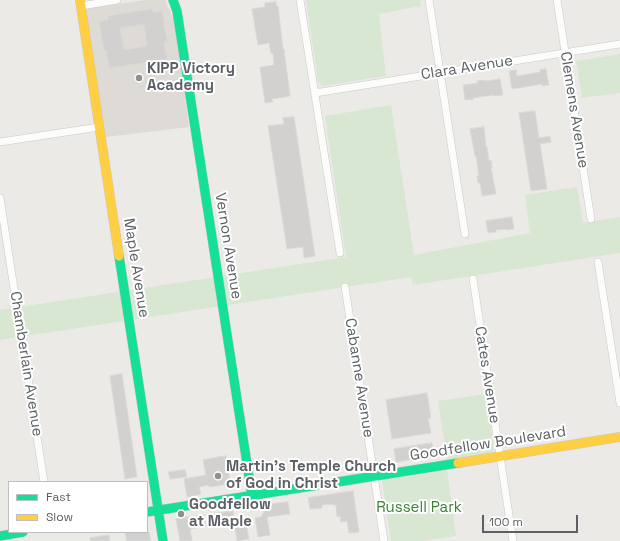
<!DOCTYPE html>
<html>
<head>
<meta charset="utf-8">
<style>
	body { margin:0 }
	#map { position:relative; width:620px; height:541px; overflow:hidden; background:#eceae6; font-family:"Space Grotesk",sans-serif }
	canvas { display:block }
	.legend { position:absolute; left:8px; top:481px; width:140px; height:52px; box-sizing:border-box; background:#fff; border:1px solid #bebfc1; margin:0; padding:5px 7px; list-style:none; font-size:12px; color:#5c6064 }
	.legend li { display:flex; align-items:center; gap:8px; height:20px }
	.legend b { width:20px; border:1px solid #bebfc1 }
	.scale { position:absolute; left:482px; top:515px; width:96px; height:18px; box-sizing:border-box; border:2px solid #5c6064; border-top:0; padding-left:5px; font-size:12px; line-height:14px; white-space:nowrap; color:#5c6064; -webkit-text-stroke:3px #fff; paint-order:stroke }
</style>
</head>
<body>
<div id="map">
<canvas width="620" height="541"></canvas>
<ul class="legend">
<li><b style="height:5px;background:#16e098"></b>Fast</li>
<li><b style="height:5px;background:#ffcf43"></b>Slow</li>
</ul>
<div class="scale">100 m</div>
</div>
<script>
const ctx = document.querySelector('canvas').getContext('2d');
ctx.lineJoin = 'round';
function fill(path, color) { ctx.fillStyle = color; ctx.fill(path, 'evenodd'); }
function strokePath(path, color, width, dash) { ctx.strokeStyle = color; ctx.lineWidth = width; ctx.lineCap = dash ? 'butt' : 'round'; ctx.setLineDash(dash || []); ctx.stroke(path); }
function write(font, color, halo, rows, align = 'center') {
  ctx.font = font + ' "Space Grotesk",sans-serif'; ctx.lineWidth = 4; ctx.setLineDash([]); ctx.textBaseline = 'middle'; ctx.strokeStyle = halo; ctx.fillStyle = color; for (const [text, x, y, turn = 0] of rows) {
    ctx.save(); ctx.translate(x, y); ctx.rotate((+turn || 0) * Math.PI / 180); ctx.textAlign = isNaN(turn) ? turn : align; if (halo) ctx.strokeText(text, 0, 0); ctx.fillText(text, 0, 0); ctx.restore();
  }
}
const education = new Path2D(`
	M146,0H165L173,18L175,24L189,127L106,137L86,11L89,8Z`);
const green = new Path2D(`
	M306,0H420L421,6L379,14L386,76L322,86L318,81Z
	M620,54V93L582,98L576,61Z
	M391,105L414,255L530,233L525,195L577,187L583,223L620,217V253L413,285L411,277L0,340V310L346,257L325,116Z
	M486,394L494,449L492,452L489,453L447,460L438,401Z
	M447,470L456,536L422,541H391L382,481L384,480Z`);
const building = new Path2D(`
	M276,2V6H278L283,49H284L290,96L272,99L273,102L265,103L260,67L274,65L273,53H271L269,43L258,45L252,9L265,7V3Z
	M153,9V12L162,11L167,42H164L167,59L109,68L106,50L104,51L99,21L108,20V16ZM144,25L147,46L124,50L120,28Z
	M546,69L549,85L542,86V84L512,89L509,71L516,70L517,76L540,72V70Z
	M500,79L503,95L494,96L493,95L473,98L474,99L465,100L463,85L478,83L477,81L485,80V81Z
	M535,111L539,138L550,136L551,142L540,144L547,189L531,191L519,113Z
	M294,117L315,256L304,258L303,247L287,249L268,126L284,124L283,118Z
	M484,127L486,147H487L489,161L491,160L492,168H491L496,194L482,196L480,183H478L477,176H479L476,156H475L470,129Z
	M512,217L514,229L506,230V229L496,230V232L488,233L486,221Z
	M122,374L137,477L125,479L110,376Z
	M427,393L431,418H428L431,433L392,439L386,400Z
	M432,443L434,456L396,462L394,449Z
	M226,456L230,482H229V484L209,487V485L199,487L201,494L187,497L184,479L206,475L203,460Z
	M185,470L187,477L170,479L168,472Z
	M353,491L359,532L349,533L347,521L341,522L340,516L337,517L336,505H333V504L322,505V508L310,509L308,498Z
	M288,502L290,514L267,517L270,535L258,537L255,518L261,517L264,512L263,505Z
	M233,511L234,518L238,520L245,519L249,539L237,541L234,522L215,525L213,514Z
	M204,515L206,526L190,529L192,541H180L176,519Z
	M125,532H149L151,541H127Z
	M109,535L110,541H90V538Z`);
const street = new Path2D(`
	M300,0L340,253
	M429,0L465,234
	M557,0L591,219
	M81,6L117,0
	M315,93L620,44
	M0,142L99,127
	M0,198L44,482
	M598,262L620,403
	M473,279L513,541
	M345,287L384,541`);
const fast = new Path2D(`
	M173,0L177,11L252,496
	M119,256L163,541
	M147,512L458,463
	M0,536L23,532`);
const slow = new Path2D(`
	M80,0L119,256
	M458,463L620,437`);
const markers = [
	[139,78,4,"#8e9092"],
	[218,476,4,"#8e9092"],
	[181,514,4,"#8e9092"]
];
const streetNames = [
	["Clara Avenue",467,68,-9],
	["Clemens Avenue",574,110,81],
	["Vernon Avenue",228,246,81],
	["Maple Avenue",136,268,81],
	["Chamberlain Avenue",26,364,81],
	["Cates Avenue",487,375,81],
	["Cabanne Avenue",359,378,81],
	["Goodfellow Boulevard",488,444,-9]
];
const poiNames = [
	["KIPP Victory",147,69],
	["Academy",147,86],
	["Martin's Temple Church",226,467],
	["of God in Christ",226,484],
	["Goodfellow",189,505],
	["at Maple",189,522]
];
const parkNames = [
	["Russell Park",419,508]
];
fill(education, '#dedad6');
fill(green, '#d7e7d2');
fill(building, '#d3d1cf');
strokePath(building, '#dbd9d6', 1);
strokePath(street, '#c8c9c8', 8);
strokePath(fast, '#c8c8c8', 10);
strokePath(slow, '#c8c8c8', 10);
strokePath(street, '#fcfcfb', 7);
strokePath(fast, '#16e098', 9);
strokePath(slow, '#ffcf43', 9);
for (const [x, y, r, color] of markers) { const dot = new Path2D(); dot.arc(x, y, r, 0, 2 * Math.PI); ctx.fillStyle = color; ctx.fill(dot); strokePath(dot, '#fff', 1.5); }
write('15px', '#5c6064', '#fff', streetNames);
write('bold 15px', '#5c6064', '#fff', poiNames, 'left');
write('15px', '#3b8136', '#fff', parkNames);
</script>
</body>
</html>
